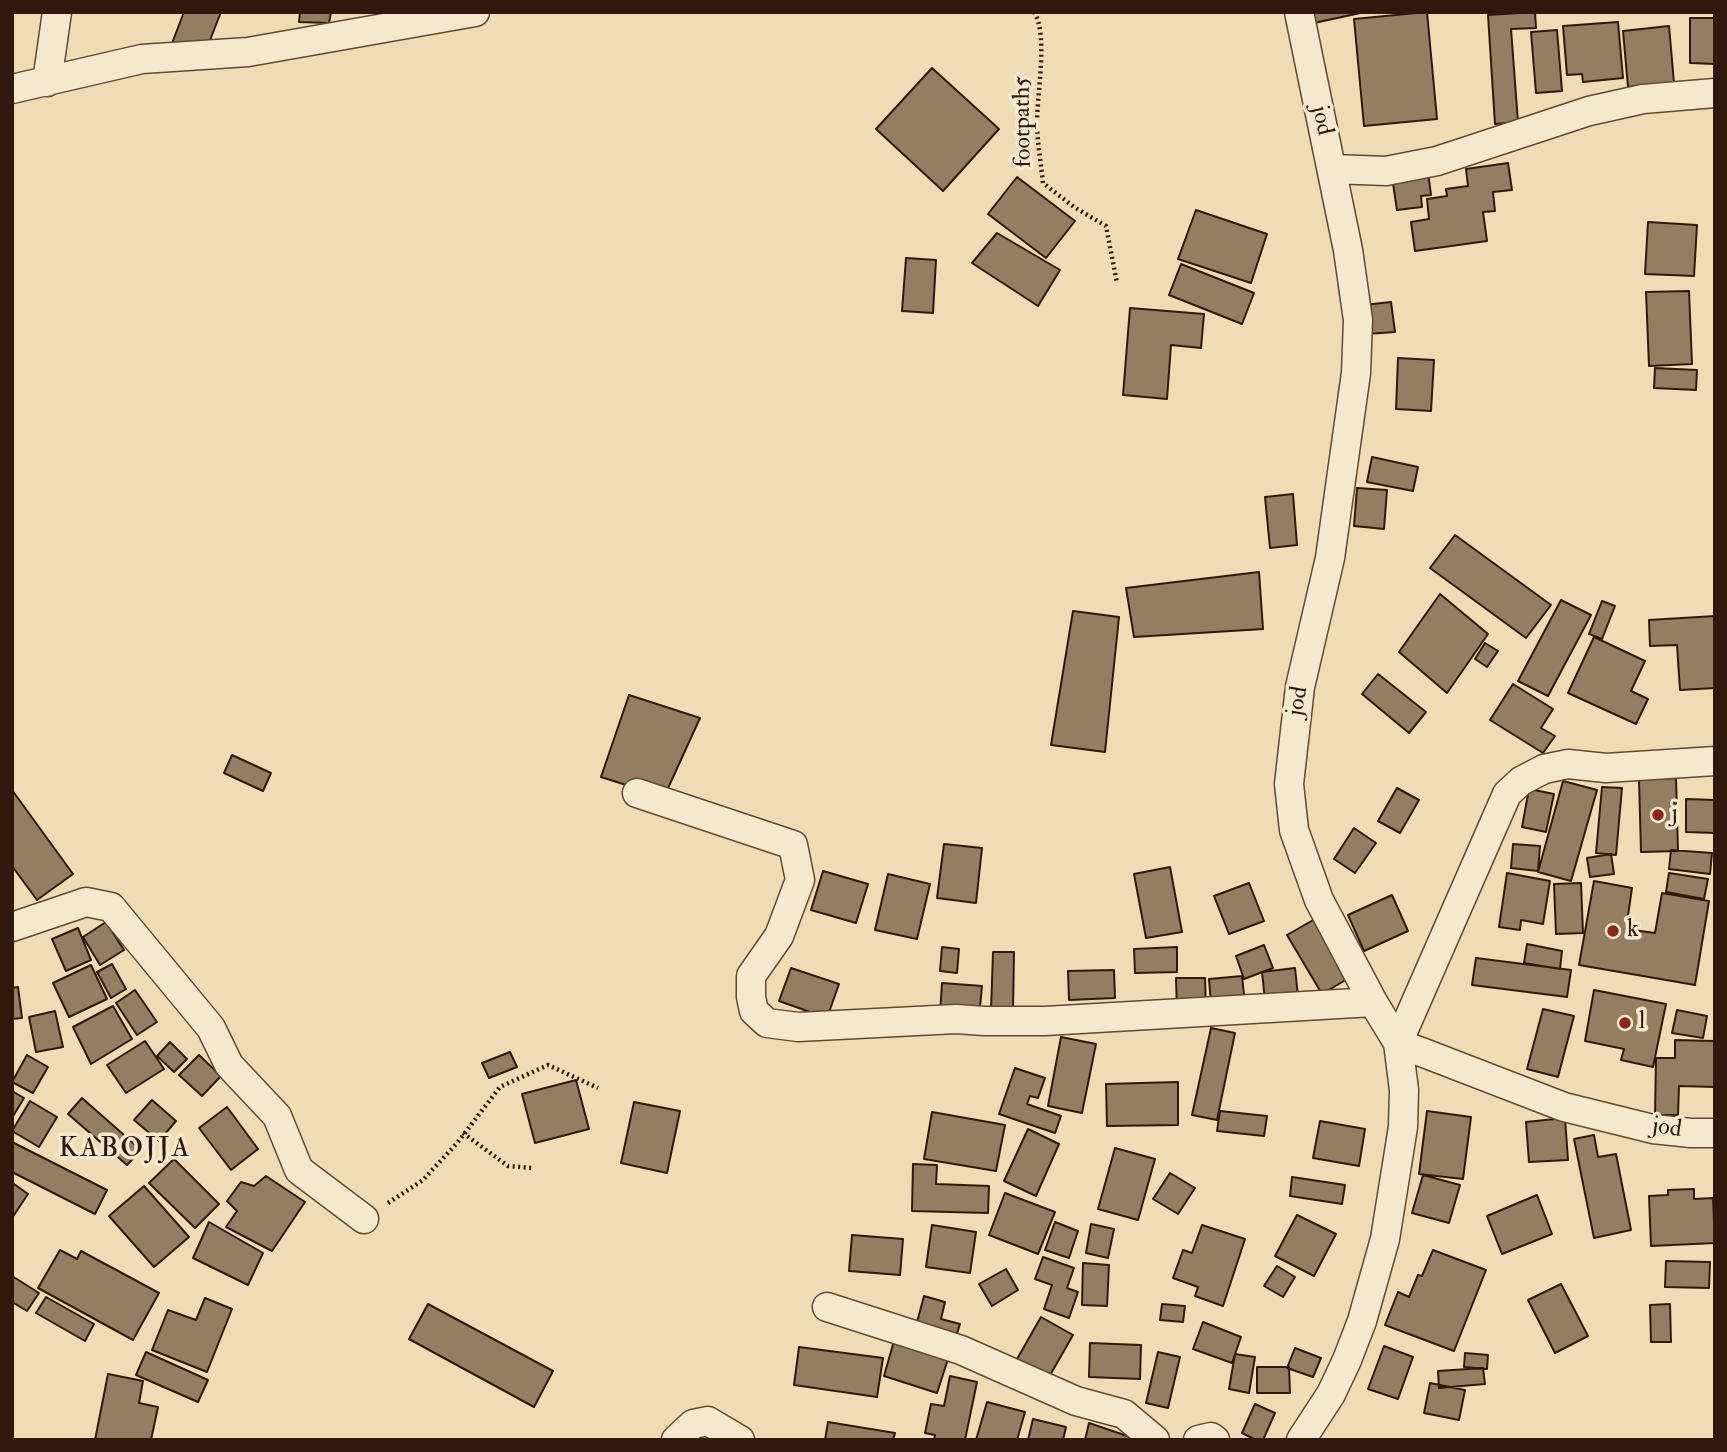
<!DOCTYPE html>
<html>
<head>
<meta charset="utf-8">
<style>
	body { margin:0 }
	#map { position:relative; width:1727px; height:1452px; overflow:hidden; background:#efdbb4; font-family:"IM FELL Double Pica",serif }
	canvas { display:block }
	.frame { position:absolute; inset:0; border:14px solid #30190c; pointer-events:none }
</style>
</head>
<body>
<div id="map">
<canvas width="1727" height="1452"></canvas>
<div class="frame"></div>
</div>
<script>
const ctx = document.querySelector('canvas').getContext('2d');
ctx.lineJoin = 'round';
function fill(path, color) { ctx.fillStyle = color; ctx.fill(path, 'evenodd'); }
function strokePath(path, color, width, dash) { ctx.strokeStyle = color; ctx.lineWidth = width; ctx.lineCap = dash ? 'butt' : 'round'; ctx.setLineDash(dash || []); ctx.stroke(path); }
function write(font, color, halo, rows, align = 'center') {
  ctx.font = font + ' "IM FELL Double Pica",serif'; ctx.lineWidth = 7; ctx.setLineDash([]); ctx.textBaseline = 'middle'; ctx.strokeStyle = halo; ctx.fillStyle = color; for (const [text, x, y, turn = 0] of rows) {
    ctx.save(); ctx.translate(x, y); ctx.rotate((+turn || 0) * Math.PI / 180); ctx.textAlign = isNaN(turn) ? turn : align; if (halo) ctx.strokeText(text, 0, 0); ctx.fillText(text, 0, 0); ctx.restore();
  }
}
const building = new Path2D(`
	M184,12H221L207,48L171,46Z
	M300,12H331L329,23L299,22Z
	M1312,12H1365L1314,23Z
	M1427,12L1437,119L1364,126L1354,19Z
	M1535,12L1536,28L1511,29L1518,122L1495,124L1488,15Z
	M1690,18H1715V64L1690,63Z
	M1618,22L1623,78L1583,82L1582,74L1567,75L1563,26Z
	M1669,26L1674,83L1628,87L1623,31Z
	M1557,30L1562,91L1536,93L1531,32Z
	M932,68L999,129L943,191L876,129Z
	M1508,163L1512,190L1493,192L1495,211L1483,212L1487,241L1415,251L1411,222L1429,219L1427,199L1447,196L1446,189L1468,186L1466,169Z
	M1428,172L1431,195L1421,196L1422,207L1397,210L1392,177Z
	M1017,177L1075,221L1046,258L988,214Z
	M1196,210L1267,234L1251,283L1178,259Z
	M1648,222L1697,225L1694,276L1645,274Z
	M997,233L1060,270L1038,306L972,263Z
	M906,258L936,260L933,313L902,311Z
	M1181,264L1254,293L1242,324L1169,295Z
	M1689,291L1692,364L1649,366L1646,292Z
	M1391,302L1395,332L1367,334L1364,305Z
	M1130,308L1204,314L1201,348L1171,345L1167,399L1123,395Z
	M1398,358L1434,360L1431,411L1396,409Z
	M1655,368L1697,370L1696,390L1654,388Z
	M1372,457L1418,467L1413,491L1367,482Z
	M1357,488L1387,490L1384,529L1354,526Z
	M1293,494L1297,545L1270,548L1265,497Z
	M1455,535L1551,605L1526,638L1430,568Z
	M1259,572L1263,629L1134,637L1126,588Z
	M1440,594L1488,634L1447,693L1399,652Z
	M1561,600L1591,615L1548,696L1518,681Z
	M1602,601L1615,606L1602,639L1589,634Z
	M1073,611L1119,617L1105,752L1051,745Z
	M1715,616V688L1680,690L1677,645L1650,646L1649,620Z
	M1594,637L1645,661L1631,691L1648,699L1636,724L1568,693Z
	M1485,643L1498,651L1487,667L1475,659Z
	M1378,674L1426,712L1409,733L1362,694Z
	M1513,684L1553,709L1541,728L1555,736L1543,753L1490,720Z
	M629,695L700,718L664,797L601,777Z
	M232,755L271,773L263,791L224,773Z
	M1676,778L1678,851L1641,852L1639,779Z
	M1563,781L1597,790L1571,881L1538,872Z
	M1602,787L1622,788L1616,855L1596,853Z
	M1397,788L1419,800L1400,833L1378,821Z
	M1529,789L1554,794L1546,832L1522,827Z
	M12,790L73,874L37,900L12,866Z
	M1686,799L1715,800V833L1686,832Z
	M1354,828L1376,843L1355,873L1334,859Z
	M944,844L982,848L976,903L937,898Z
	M1513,844L1540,846L1538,871L1511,868Z
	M1671,850L1712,853L1710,874L1669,869Z
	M1611,854L1614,874L1590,877L1587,858Z
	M1170,867L1182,932L1146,938L1134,874Z
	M823,871L868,884L856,923L811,910Z
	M1507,873L1550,881L1543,924L1521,920L1520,930L1499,927Z
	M1669,873L1708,879L1704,899L1666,892Z
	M888,874L930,884L917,939L875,930Z
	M1594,881L1632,888L1626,929L1655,933L1662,893L1709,901L1695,985L1579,965Z
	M1249,883L1264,921L1229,934L1214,896Z
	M1581,883L1583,933L1556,934L1554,884Z
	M1392,895L1408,931L1364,951L1348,915Z
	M1315,919L1349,978L1322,994L1287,935Z
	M106,922L124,950L100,965L83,937Z
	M78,928L91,960L66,971L52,939Z
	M1527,944L1562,951L1560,969L1524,963Z
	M1264,945L1273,968L1244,979L1236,956Z
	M942,947L959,949L957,973L940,971Z
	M1177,947V972L1135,973L1134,949Z
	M993,952H1014L1013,1011H991Z
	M1476,958L1571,970L1567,997L1472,985Z
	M112,964L126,989L111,998L97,972Z
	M91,965L107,999L69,1017L53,983Z
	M791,968L839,984L827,1018L779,1001Z
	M1295,968L1298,996L1265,1000L1262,972Z
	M1114,970L1115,998L1069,1000L1068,971Z
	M1242,976L1246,1014L1212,1017L1209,979Z
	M1176,978H1205L1206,1012H1177Z
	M942,983L982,986L980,1007L940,1014Z
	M18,987L22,1018L12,1019V988Z
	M135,990L157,1022L137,1035L116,1003Z
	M1594,990L1666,1004L1653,1067L1621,1060L1624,1049L1585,1041Z
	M113,1006L132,1039L91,1064L73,1027Z
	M1543,1009L1574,1016L1558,1077L1527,1069Z
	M1677,1010L1707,1016L1703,1038L1672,1033Z
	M55,1011L63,1047L36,1052L29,1017Z
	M1211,1028L1235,1033L1217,1120L1192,1115Z
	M1061,1037L1096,1044L1082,1113L1048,1106Z
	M1675,1040L1715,1041V1087L1679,1086L1678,1115H1655L1656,1058H1675Z
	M145,1041L164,1069L126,1093L107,1065Z
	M170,1042L187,1059L174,1072L157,1056Z
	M510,1052L517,1067L489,1078L482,1063Z
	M27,1055L48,1067L33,1093L12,1082Z
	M199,1055L221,1076L202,1096L179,1075Z
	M1015,1068L1045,1078L1038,1098L1030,1096L1027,1104L1061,1116L1055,1133L999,1114Z
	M576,1080L589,1129L535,1143L522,1094Z
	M1178,1082V1125L1107,1126L1106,1084Z
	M12,1091L24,1098L12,1118Z
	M82,1098L141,1150L127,1165L68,1114Z
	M152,1100L176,1121L159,1141L134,1120Z
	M30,1101L57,1117L39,1147L12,1131Z
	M634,1102L680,1111L667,1173L621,1163Z
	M227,1107L258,1149L231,1170L199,1128Z
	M1220,1111L1267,1116L1264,1136L1217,1131Z
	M1427,1111L1471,1117L1463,1179L1419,1174Z
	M932,1112L1005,1125L996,1171L924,1159Z
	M1565,1118L1568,1160L1529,1162L1526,1122Z
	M1320,1121L1365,1129L1359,1166L1313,1158Z
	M1028,1129L1059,1144L1036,1196L1004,1181Z
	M1594,1135L1598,1157L1616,1154L1631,1230L1594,1238L1574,1139Z
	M12,1142L107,1190L95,1214L12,1172Z
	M1115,1148L1155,1159L1138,1220L1098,1209Z
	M174,1159L219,1204L195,1228L149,1183Z
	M913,1164L937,1165L936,1184L989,1186L988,1213L912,1211Z
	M1170,1173L1195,1188L1178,1214L1153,1199Z
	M1423,1175L1460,1185L1449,1223L1412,1213Z
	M266,1176L305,1202L272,1251L226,1227L237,1211L227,1201L241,1182L254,1186Z
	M1292,1177L1345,1185L1342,1204L1290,1196Z
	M14,1184L28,1194L12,1218V1187Z
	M144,1186L189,1237L154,1267L109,1216Z
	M1694,1189V1199L1713,1198L1715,1243L1651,1246L1649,1196L1668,1195V1190Z
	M1005,1193L1055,1212L1038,1254L989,1235Z
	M1537,1195L1552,1234L1502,1254L1487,1216Z
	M1297,1215L1336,1234L1314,1276L1275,1256Z
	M209,1222L263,1253L248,1285L193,1258Z
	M1055,1222L1078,1231L1069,1258L1045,1250Z
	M1091,1224L1114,1229L1108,1258L1086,1253Z
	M932,1225L976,1232L970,1273L926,1267Z
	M1202,1225L1245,1239L1223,1306L1195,1296L1198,1287L1173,1278L1183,1250L1192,1253Z
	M852,1235L903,1239L900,1275L849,1271Z
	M60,1250L77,1259L81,1251L159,1293L133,1340L38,1288Z
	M1433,1250L1486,1270L1454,1351L1385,1325L1398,1292L1409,1297L1418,1275L1422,1276Z
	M1043,1257L1074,1268L1067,1288L1078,1292L1069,1318L1044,1309L1052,1285L1035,1279Z
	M1666,1261L1710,1262L1709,1288L1665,1287Z
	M1083,1263L1109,1265L1107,1306L1082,1305Z
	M1277,1266L1295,1277L1283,1297L1264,1286Z
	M1006,1269L1018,1290L992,1306L979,1284Z
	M12,1276L39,1293L27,1311L12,1302Z
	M1561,1284L1588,1336L1555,1353L1528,1300Z
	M924,1296L945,1302L941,1319L960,1324L956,1337L916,1326Z
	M46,1297L94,1324L85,1341L36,1313Z
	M205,1298L232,1309L207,1372L152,1350L168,1310L196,1320Z
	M428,1304L553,1371L534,1407L409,1339Z
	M1162,1304L1185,1306L1183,1322L1160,1320Z
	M1670,1304L1671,1342H1651L1650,1305Z
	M1041,1317L1073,1335L1049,1377L1017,1359Z
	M1203,1322L1241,1337L1232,1363L1193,1349Z
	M894,1341L948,1359L937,1393L884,1376Z
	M1090,1343L1141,1345L1140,1379L1089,1377Z
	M1384,1346L1413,1357L1398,1399L1368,1389Z
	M799,1347L883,1358L877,1397L794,1385Z
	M1295,1348L1321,1358L1313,1377L1287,1368Z
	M146,1352L208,1380L198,1402L136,1375Z
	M1158,1352L1180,1357L1168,1408L1146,1403Z
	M1465,1353L1488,1355L1487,1369L1464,1367Z
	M1235,1354L1255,1357L1249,1393L1229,1389Z
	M1257,1367H1289L1290,1393H1257Z
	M1483,1368L1485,1384L1439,1388L1438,1371Z
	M108,1374L143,1381L139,1403L158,1407L151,1440H95Z
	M950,1376L977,1382L965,1440H934L935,1435L925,1433L931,1404L944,1406Z
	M1430,1383L1465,1390L1459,1420L1424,1413Z
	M987,1402L1025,1412L1017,1440H976Z
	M1255,1404L1275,1413L1263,1440H1256L1242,1433Z
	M1033,1419L1066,1427L1063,1440H1028Z
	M828,1422L895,1433L893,1440H825Z
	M1089,1423L1139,1440H1085Z`);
const path = new Path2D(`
	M1034,12C1049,35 1036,98 1037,127C1038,146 1041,164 1043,183L1074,207L1106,226L1117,283
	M463,1133L508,1166L532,1168
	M388,1203L423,1180L458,1142L500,1087L548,1065L598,1088`);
const minor = new Path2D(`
	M1299,12L1348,250L1358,320L1356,373L1330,558L1300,687L1289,784L1294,830L1319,900L1373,1002L1398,1043L1564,1107L1653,1129L1691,1133H1715
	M47,82L57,12
	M12,89L142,59L248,52L475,12
	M1333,169L1386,171L1437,161L1589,111L1643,99L1715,93
	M637,793L793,845L800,880L779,936L751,976V997L754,1011L767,1023L798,1027L956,1019L984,1021H1045L1373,1002
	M12,927L86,902L111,907L211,1028L229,1065L277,1116L299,1170L364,1219
	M827,1307L961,1350L1076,1401L1124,1414L1155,1440
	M676,1440L693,1424L708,1421L740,1440
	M1198,1440L1211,1437L1215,1440
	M1301,1440L1331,1394L1347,1360L1362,1321L1385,1239L1403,1127L1404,1090L1398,1043L1507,794L1521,781L1544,769L1568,764L1606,768L1715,761`);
const markers = [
	[1658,815,7,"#8f2418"],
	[1613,931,7,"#8f2418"],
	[1625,1023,7,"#8f2418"]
];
const streetNames = [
	["jod",1321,121,77],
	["footpath5",1024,122,-91],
	["jod",1299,701,-80],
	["jod",1667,1129,8]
];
const poiNames = [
	["j",1672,815],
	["k",1627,931],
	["l",1639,1023]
];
const quarterNames = [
	["KABOJJA",125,1150]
];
fill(building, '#937e63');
strokePath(building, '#30190c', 2);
strokePath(minor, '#604a36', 31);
strokePath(path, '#30190c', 4.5, [2, 3.5]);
strokePath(minor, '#f5e8ce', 28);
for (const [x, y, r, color] of markers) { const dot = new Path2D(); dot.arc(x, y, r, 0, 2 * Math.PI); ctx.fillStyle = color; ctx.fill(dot); strokePath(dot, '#f5e8ce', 2.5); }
write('24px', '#30190c', '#f5e8ce', streetNames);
write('24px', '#30190c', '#f5e8ce', poiNames, 'left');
ctx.letterSpacing = '2px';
write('28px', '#30190c', '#f5e8ce', quarterNames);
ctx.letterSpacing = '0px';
</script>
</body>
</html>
